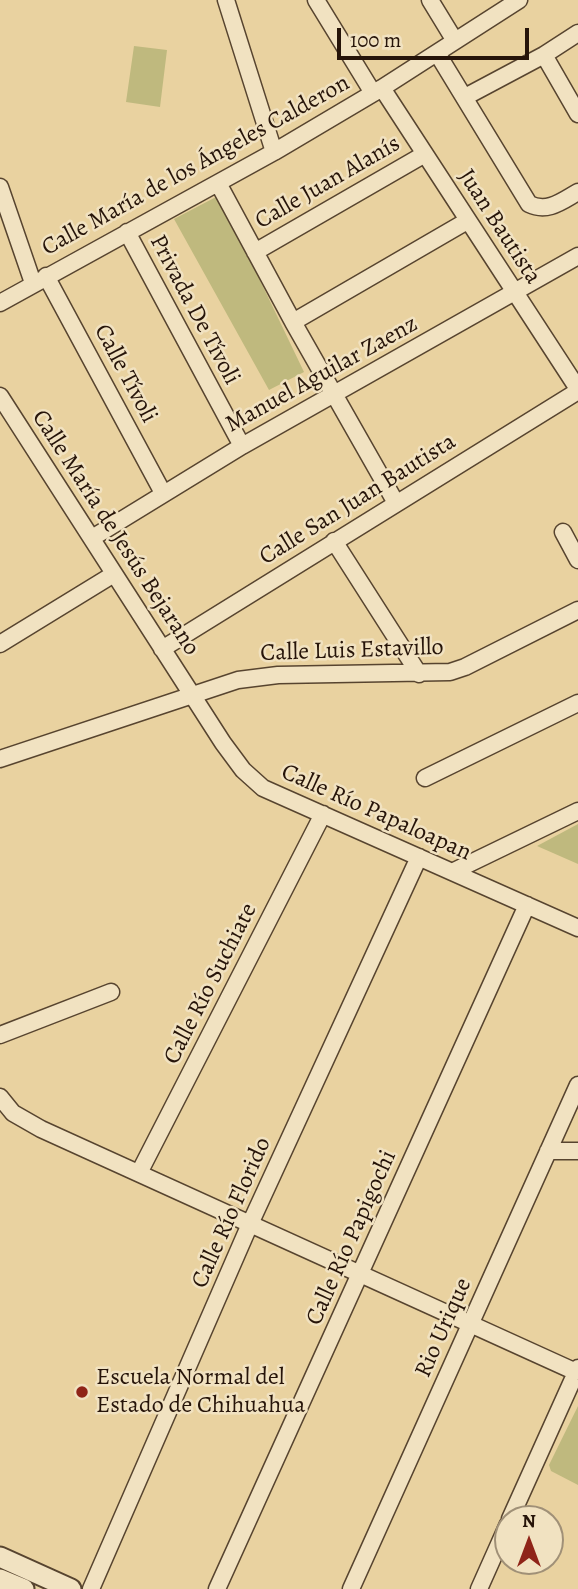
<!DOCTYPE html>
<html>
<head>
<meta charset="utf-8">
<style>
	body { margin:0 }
	#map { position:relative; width:578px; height:1589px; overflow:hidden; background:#e9d2a0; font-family:Alegreya,serif }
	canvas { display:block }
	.north { position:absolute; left:494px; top:1505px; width:70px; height:70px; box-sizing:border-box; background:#f1e2c1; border:2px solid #a09077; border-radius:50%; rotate:0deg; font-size:19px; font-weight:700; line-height:28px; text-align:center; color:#261409 }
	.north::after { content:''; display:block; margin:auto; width:24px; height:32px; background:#8f2418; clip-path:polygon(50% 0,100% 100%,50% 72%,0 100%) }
	.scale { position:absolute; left:337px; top:28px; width:192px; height:32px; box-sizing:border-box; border:4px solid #261409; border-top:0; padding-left:9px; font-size:21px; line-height:24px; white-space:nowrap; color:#261409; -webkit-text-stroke:5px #f1e2c1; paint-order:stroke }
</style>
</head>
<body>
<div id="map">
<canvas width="578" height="1589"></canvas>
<div class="north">N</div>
<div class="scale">100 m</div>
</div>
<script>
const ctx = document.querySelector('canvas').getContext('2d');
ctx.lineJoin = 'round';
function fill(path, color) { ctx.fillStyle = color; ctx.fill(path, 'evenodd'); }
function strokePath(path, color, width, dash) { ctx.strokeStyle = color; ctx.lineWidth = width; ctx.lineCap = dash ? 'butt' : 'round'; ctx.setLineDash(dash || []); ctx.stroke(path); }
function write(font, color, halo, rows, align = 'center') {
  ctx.font = font + ' Alegreya,serif'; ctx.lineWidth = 5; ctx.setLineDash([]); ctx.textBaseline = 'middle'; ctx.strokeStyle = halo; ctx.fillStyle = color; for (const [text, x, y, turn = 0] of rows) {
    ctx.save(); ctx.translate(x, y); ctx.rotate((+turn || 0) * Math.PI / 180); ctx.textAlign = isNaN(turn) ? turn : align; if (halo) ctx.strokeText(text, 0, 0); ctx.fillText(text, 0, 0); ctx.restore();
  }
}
const green = new Path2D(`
	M134,46L167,50L160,107L126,102Z
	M216,197L221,199L304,372L269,390L174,219Z
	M578,824V864L537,846Z
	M578,1406V1485L551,1471L549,1465Z`);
const minor = new Path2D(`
	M226,0L274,152
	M316,0L373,93
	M430,0L455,41
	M437,53L529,204C548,213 562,201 578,192
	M544,55L578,114
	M382,88L578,389
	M465,97L544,55L578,33
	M218,183L293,322L396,503
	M0,187L33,283
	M127,232L242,446
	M255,252L425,154
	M46,276L163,493
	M0,303L274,152L382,88L519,0
	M293,322L467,221
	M0,396L223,743L243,770L263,788L578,928
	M563,532L578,560
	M92,538L242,446L578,256
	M334,541L419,674
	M0,644L114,574
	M162,649L578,391
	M0,759L238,680L278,675L450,672L465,667L578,610
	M425,778L578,703
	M452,872L578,811
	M0,1035L111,992
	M0,1097L13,1113L41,1129L576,1372
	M548,1151H578
	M139,1173L323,814
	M510,1519L578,1368
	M91,1589L250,1224L419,857
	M217,1589L527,905
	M351,1589L578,1085
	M479,1589L508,1524`);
const tertiary = new Path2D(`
	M0,1557L71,1589
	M0,1579L24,1589`);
const markers = [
	[82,1392,7,"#8f2418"]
];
const streetNames = [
	["Calle María de los Ángeles Calderon",196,166,-29],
	["Calle Juan Alanís",328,183,-30],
	["Juan Bautista",499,227,57],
	["Privada De Tívoli",194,310,62],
	["Calle Tívoli",125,374,62],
	["Manuel Aguilar Zaenz",322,375,-29],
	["Calle San Juan Bautista",358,500,-32],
	["Calle María de Jesús Bejarano",115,533,57],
	["Calle Luis Estavillo",352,651,-2],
	["Calle Río Papaloapan",376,813,24],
	["Calle Río Suchiate",211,984,-63],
	["Calle Río Florido",232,1213,-66],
	["Calle Río Papigochi",352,1238,-66],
	["Rio Urique",444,1328,-66]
];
const poiNames = [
	["Escuela Normal del",96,1378],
	["Estado de Chihuahua",96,1406]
];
fill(green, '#bfb97e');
strokePath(minor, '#57442f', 19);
strokePath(tertiary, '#57442f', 23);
strokePath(minor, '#f1e2c1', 16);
strokePath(tertiary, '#f1e2c1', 19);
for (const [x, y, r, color] of markers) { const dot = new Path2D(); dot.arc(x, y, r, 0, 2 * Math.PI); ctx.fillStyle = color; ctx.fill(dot); strokePath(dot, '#f1e2c1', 2.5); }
write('24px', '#261409', '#f1e2c1', streetNames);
write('24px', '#261409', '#f1e2c1', poiNames, 'left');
</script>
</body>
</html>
